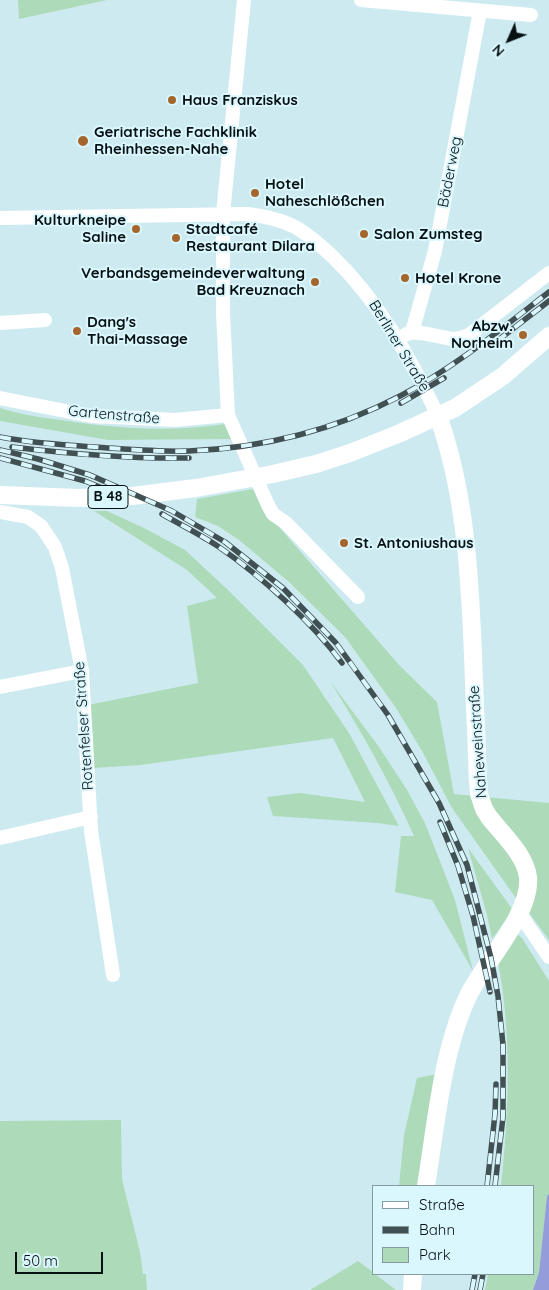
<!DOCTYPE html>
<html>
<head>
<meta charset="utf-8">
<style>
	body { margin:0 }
	#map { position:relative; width:549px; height:1290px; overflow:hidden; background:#ceeaf1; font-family:Quicksand,sans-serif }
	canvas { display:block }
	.legend { position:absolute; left:372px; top:1185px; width:162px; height:90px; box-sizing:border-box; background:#dbf7fe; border:1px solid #869ba0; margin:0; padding:6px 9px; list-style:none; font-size:15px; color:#071113 }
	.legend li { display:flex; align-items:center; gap:10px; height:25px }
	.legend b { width:25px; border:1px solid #869ba0 }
	.north { position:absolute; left:484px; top:15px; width:50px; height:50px; -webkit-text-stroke:4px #dbf7fe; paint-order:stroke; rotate:226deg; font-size:14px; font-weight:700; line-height:20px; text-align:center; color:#071113 }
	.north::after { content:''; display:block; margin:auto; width:18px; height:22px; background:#071113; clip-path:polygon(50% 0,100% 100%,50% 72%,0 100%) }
	.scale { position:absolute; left:15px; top:1252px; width:88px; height:22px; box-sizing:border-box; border:2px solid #071113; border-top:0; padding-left:6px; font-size:15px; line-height:18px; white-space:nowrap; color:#071113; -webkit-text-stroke:4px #dbf7fe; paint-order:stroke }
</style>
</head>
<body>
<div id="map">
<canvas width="549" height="1290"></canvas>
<ul class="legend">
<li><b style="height:6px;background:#fff"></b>Straße</li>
<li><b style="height:6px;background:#415053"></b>Bahn</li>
<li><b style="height:14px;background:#addbb9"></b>Park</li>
</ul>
<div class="north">N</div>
<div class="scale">50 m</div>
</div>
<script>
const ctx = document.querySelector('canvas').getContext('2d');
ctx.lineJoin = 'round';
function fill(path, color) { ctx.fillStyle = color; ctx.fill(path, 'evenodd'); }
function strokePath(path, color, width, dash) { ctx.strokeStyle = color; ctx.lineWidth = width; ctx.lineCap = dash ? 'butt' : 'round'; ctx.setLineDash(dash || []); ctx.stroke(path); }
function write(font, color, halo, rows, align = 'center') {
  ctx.font = font + ' Quicksand,sans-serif'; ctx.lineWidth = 4; ctx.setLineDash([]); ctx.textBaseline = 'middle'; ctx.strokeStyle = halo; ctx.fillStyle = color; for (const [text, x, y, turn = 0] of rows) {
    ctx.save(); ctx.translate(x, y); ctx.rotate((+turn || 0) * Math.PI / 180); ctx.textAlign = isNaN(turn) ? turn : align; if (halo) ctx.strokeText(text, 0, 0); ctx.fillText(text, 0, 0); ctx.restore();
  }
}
const green = new Path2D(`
	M18,0H107L19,19Z
	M0,408C22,415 45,418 68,421C121,429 173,432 226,424L231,439L108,440L0,421Z
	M253,489L266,512L400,666L437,702L454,794L549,803V940L530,914L518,901L452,808L422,751L396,708L345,637L289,582L239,540L218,526L195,517L197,499Z
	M94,511H107L144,528L185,550L227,589L303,665L349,733L399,826L377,823L273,816L267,797L300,793L365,802L333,738L141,765L94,768L88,705L198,683L187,606L217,598L187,570Z
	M330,681L379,747L407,790L425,823L455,900L473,971L432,900L395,892L401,836H414C390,782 361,731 330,681Z
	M468,848L513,910L492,939L487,915Z
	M516,933L522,938L549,981V1194L547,1197L539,1272L533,1290H485L488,1274H533V1186H501C509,1111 512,1036 498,962Z
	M437,1074L421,1186H399L404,1135L417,1078Z
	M121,1120L122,1179L140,1252L143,1274H146L147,1290H0V1121Z
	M358,1261L373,1272V1274H375L396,1290H310Z`);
const water = new Path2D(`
	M549,1194V1290H533L539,1272L547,1196Z`);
const minor = new Path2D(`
	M244,0L223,214V312L228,415L268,505L273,514L286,523L358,597
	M361,0L531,15
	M0,218L247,214C263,216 280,219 295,227C308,234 320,245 331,255C378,300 410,357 438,416
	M0,323L45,320
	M412,332L435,251L480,11
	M405,335C415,328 440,338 453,339C459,339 464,337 469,335L549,273
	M0,398L91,416L175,420L228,415
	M0,512L28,517L41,526L55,547L62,568L82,671L91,831L113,975
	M0,687L82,671
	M0,838L91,817
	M520,914L549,957`);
const major = new Path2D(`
	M0,495L79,498L132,496L196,488L273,474L316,464L350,453L398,434L455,408L503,376L549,336
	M426,1186C436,1125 442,1050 469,994C486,961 532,912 528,877C525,854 502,834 489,817L484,809L479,794C477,772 477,750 476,729C471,628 473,511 438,416
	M412,1290L413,1274`);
const rail = new Path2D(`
	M497,341L549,301
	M401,403L444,378
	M0,437C31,443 63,445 94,447C126,449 157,452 189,451C262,448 335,430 400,396C454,368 501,329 549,292
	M12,447C71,454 130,459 189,458
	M0,450L38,459L90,475L172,511L225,542L283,588L336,643L388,715L439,803L467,865L491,958L498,996L503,1045V1117L495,1186
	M0,458L85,481L117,494
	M162,514C181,525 201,535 219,547C261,576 312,622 342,663
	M440,822L458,866L473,916L490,992
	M487,1186L495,1114L496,1084
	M472,1290L475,1274
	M480,1290L483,1274`);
const markers = [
	[172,100,5,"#a4662c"],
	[83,141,6,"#a4662c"],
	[255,193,5,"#a4662c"],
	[136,229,5,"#a4662c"],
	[364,234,5,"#a4662c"],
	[176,238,5,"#a4662c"],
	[405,278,5,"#a4662c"],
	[315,282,5,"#a4662c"],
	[77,331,5,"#a4662c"],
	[523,335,5,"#a4662c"],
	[344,543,5,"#a4662c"]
];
const shields = [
	[108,497,40]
];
const shieldNames = [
	["B 48",108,497]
];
const poiNames = [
	["Haus Franziskus",182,100],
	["Geriatrische Fachklinik",94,132],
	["Rheinhessen-Nahe",94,149],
	["Hotel",265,184],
	["Naheschlößchen",265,201],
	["Kulturkneipe",126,220,"right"],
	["Saline",126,237,"right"],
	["Stadtcafé",186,229],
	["Restaurant Dilara",186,246],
	["Salon Zumsteg",374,234],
	["Verbandsgemeindeverwaltung",305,273,"right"],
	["Bad Kreuznach",305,290,"right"],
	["Hotel Krone",415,278],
	["Dang's",87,322],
	["Thai-Massage",87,339],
	["Abzw.",513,326,"right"],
	["Norheim",513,343,"right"],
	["St. Antoniushaus",354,543]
];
const streetNames = [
	["Bäderweg",450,172,-79],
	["Berliner Straße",399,346,59],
	["Gartenstraße",114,415,5],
	["Rotenfelser Straße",84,726,-94],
	["Naheweinstraße",478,742,-94]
];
fill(green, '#addbb9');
fill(water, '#949dd9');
strokePath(minor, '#fff', 14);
strokePath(major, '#fff', 18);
strokePath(rail, '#415053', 5.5);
strokePath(rail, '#dbf7fe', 4, [11]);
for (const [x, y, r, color] of markers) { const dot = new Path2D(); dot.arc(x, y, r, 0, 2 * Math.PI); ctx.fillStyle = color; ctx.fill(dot); strokePath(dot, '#dbf7fe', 2); }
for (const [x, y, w] of shields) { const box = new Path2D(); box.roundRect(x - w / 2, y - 11.5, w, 23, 4); ctx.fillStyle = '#dbf7fe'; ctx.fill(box); strokePath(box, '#071113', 1); }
write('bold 14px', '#071113', null, shieldNames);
write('bold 15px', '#071113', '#dbf7fe', poiNames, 'left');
write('15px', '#071113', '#dbf7fe', streetNames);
</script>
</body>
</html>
